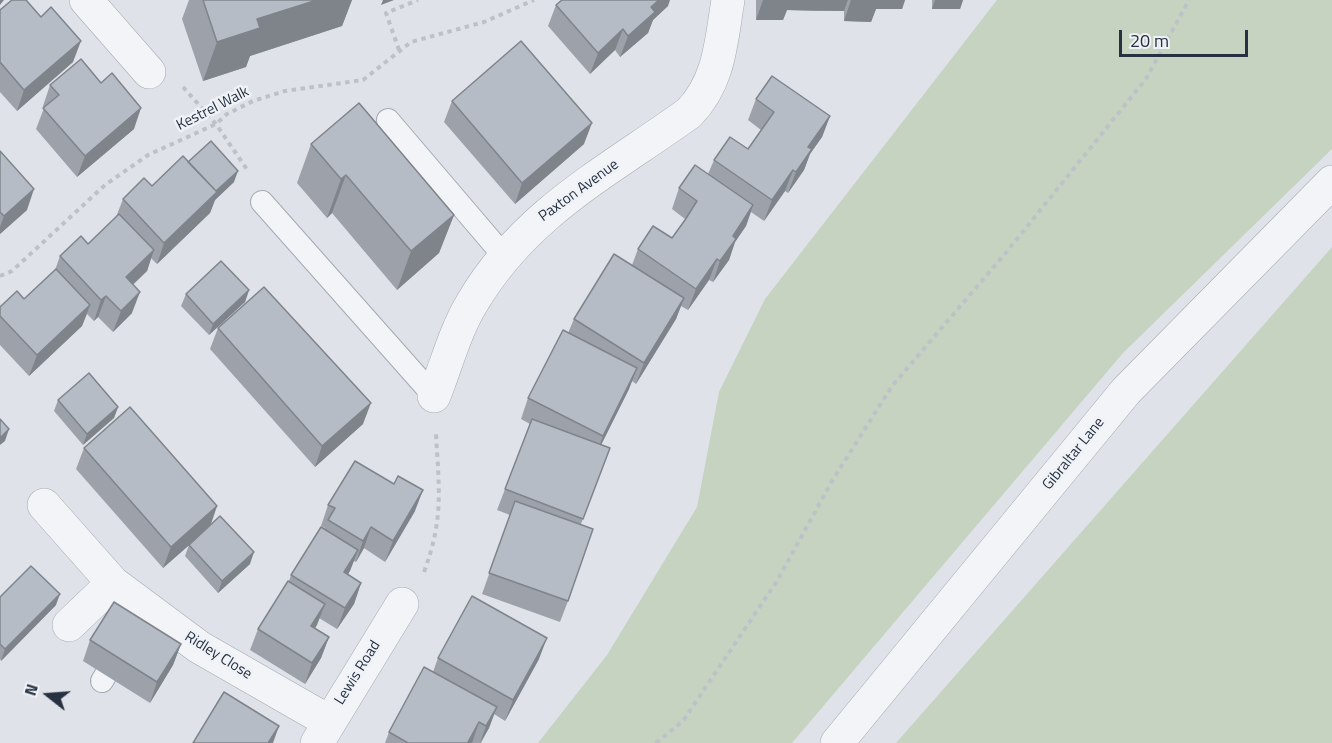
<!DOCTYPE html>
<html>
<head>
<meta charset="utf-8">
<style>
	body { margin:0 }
	#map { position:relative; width:1332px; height:743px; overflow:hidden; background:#dfe3e9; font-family:"Titillium Web",sans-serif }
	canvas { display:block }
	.north { position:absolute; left:18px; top:665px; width:60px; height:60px; -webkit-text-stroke:4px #eff2f6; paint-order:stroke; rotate:287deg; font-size:16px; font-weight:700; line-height:24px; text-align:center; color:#273141 }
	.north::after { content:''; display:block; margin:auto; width:21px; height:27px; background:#273141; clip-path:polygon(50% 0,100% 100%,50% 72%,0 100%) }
	.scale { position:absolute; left:1119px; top:30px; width:129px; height:27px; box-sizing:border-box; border:3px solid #273141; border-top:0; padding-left:8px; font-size:18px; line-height:21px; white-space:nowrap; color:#273141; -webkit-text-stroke:4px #eff2f6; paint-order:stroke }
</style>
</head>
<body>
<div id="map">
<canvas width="1332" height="743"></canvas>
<div class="north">N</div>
<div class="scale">20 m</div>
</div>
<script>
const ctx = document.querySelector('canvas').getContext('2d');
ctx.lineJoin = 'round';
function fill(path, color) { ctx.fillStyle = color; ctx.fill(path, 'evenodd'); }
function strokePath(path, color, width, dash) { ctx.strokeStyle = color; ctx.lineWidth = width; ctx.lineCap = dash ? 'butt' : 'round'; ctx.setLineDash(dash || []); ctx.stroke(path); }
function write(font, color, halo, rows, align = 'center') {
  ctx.font = font + ' "Titillium Web",sans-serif'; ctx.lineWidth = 5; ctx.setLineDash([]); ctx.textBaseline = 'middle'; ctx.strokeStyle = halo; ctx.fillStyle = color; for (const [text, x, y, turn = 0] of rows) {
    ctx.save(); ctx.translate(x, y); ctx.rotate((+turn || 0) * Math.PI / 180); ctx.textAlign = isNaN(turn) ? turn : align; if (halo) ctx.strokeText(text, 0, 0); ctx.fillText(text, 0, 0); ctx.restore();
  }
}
const green = new Path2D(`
	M997,0H1332V149L1123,353L792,743H538L607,655L697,507L719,392L765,299Z
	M1332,247V743H896Z`);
const path = new Path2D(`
	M399,50L386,13L418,0
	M183,87L216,124L248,171
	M0,276L12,271L105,185L148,155L216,124L227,114L253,101L285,91L363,80L411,42L484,22L534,0
	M424,572C444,518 439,489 436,434
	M656,743L683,721L777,581L832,481L892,386L1004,255L1146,79L1189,0`);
const service = new Path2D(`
	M388,120L504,256
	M262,202L434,396
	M102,681L121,650`);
const minor = new Path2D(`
	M86,0L149,72
	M434,396C446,366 455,331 472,303C525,213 607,172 689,113C720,81 721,42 728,0
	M44,505L113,583L199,647L328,721
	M69,625L113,583
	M317,743L402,604
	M837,743L1126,391L1332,182`);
const wall = new Path2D(`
	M189,0H352L342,26L250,56L246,67L203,81L182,19Z
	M756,0H905L902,9H876L871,22L844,21V11H813L787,10L783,20H756Z
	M932,0H963L960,9H932Z
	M556,5L668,6L653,20L648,33L620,57L615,50L590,74L548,26Z
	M0,10L73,62L17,111L0,92Z
	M50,85L134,129L77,177L36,129L44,108L43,106Z
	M756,99L830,116L822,137L810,154L804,170L788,193L785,191L764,221L751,212L746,226L735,242L729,260L713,282L709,280L688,310L681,306L676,319L636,384L632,381L629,389L601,445L610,448L581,524L568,601L560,622L482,594L510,515L497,510L530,424L521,419L528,398L568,333L574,319L632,265L638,249L672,238L685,219L672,209L679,188L708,174L714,160L748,149L761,130L748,120Z
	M452,101L584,144L515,204L444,122Z
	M311,144L454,215L439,253L397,290L332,213L327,218L297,183Z
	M0,151L27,210L0,234Z
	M188,162L234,182L215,200L210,213L157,264L151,258L147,271L133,285L132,313L113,332L98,317L94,321L87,314L82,326L29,376L0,345V307L24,299L55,270L60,256L88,244L116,217L123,199L152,186Z
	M249,290L245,302L209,335L181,306L186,294Z
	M218,328L363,424L315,467L210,349Z
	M58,400L118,407L114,418L83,445L54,411Z
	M84,448L217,506L210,525L250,564L218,593L185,556L189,545L163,568L76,469Z
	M328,505L415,511L385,562L364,548L356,562L354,561L348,574L361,583L354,604L337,629L319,618L315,628L329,637L321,658L305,684L250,650L258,629L289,581L291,575L324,529L325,528L321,526Z
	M0,597L56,605L1,661L0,659Z
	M90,640L181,644L173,665L150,703L83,661Z
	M438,658L539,659L505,721L494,714L489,728L481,743H380H385L389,732L433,672Z`);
const shadedWall = new Path2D(`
	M0,0H4L0,5Z
	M317,0H352L342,26L250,56L246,67L203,81L217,42L257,19Z
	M383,0H394L381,5Z
	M659,0H670L668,6L653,20L648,33L620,57L628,36L651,7Z
	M763,0H848L844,11L787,10L783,20H756Z
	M851,0H905L902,9H876L871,22L844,21Z
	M935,0H963L960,9H932Z
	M623,29L615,50L590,74L598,53Z
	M81,41L73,62L17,111L24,90Z
	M141,108L134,129L77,177L85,156Z
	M830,116L822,137L810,154L804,170L788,193L796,172L808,147Z
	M592,123L584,144L515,204L522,183Z
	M793,170L785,191L764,221L772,200Z
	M238,171L234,182L215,200L210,213L157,264L164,243L211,195Z
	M346,175L332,213L327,218L341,179Z
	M34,189L27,210L0,234V227L4,216Z
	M753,205L746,226L735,242L729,260L713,282L720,261L733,236Z
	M454,215L439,253L397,290L411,251Z
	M154,250L147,271L118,298L126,277Z
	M717,259L709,280L688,310L696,289Z
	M249,290L245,302L209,335L213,324Z
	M140,292L132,313L113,332L121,311Z
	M106,296L98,317L94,321L101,300Z
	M684,298L676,319L636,384L644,363Z
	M90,305L82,326L29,376L37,355Z
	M637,368L629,389L595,457L603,436Z
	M371,403L363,424L315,467L322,446Z
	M118,407L114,418L83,445L87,434Z
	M9,429L5,441L0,445V438Z
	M423,490L415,511L385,562L393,541Z
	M217,506L210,527L163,568L171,547Z
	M371,527L364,548L356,562L363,541Z
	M358,550L350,571L336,593L344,572Z
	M254,552L250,564L218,593L222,581Z
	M361,583L354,604L337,629L345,608Z
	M60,594L56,605L1,661L5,649Z
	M325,604L317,625L303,647L311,626Z
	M329,637L321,658L305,684L312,663Z
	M547,638L539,659L505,721L513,700Z
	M181,644L173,665L150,703L157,682Z
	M497,707L489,728L480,743L486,726Z
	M479,722L472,743H467Z
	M279,726L273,743H268Z`);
const building = new Path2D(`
	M12,0H26L41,17L51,7L81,41L24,90L0,62V10Z
	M203,0H317L257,19L260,28L217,42Z
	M562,0H659L651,7L655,12L628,36L623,29L598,53L556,5Z
	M851,0H878V1Z
	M521,41L592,123L522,183L452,101Z
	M81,59L101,83L112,73L141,108L85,156L43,108L59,95L50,85Z
	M772,76L830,116L808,147L812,149L796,172L793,170L772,200L714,160L730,137L748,149L774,112L756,99Z
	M359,103L454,215L411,251L346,175L341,179L311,144Z
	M211,141L238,171L216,191L188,162Z
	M0,151L34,189L4,216L0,212Z
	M183,156L217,192L164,243L123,199L144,178L152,186Z
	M695,165L753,205L733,236L736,239L720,261L717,259L696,289L638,249L653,226L672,238L685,220L697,201L679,188Z
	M119,214L154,250L126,277L140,292L121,311L106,296L101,300L60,256L81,236L88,244Z
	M614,254L684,298L644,363L574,319Z
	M221,261L249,290L213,324L186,294Z
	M56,269L90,305L37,355L0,316V307L17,291L24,299Z
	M264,287L371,403L322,446L218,328Z
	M563,330L637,368L603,436L528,398Z
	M89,373L118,407L87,434L58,400Z
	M130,407L217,506L171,547L84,448Z
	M0,419L9,429L0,438Z
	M532,419L610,448L583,519L505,489Z
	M355,461L394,484L398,476L423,490L393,541L371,527L363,541L328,520L335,508L328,505Z
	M515,501L593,529L568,601L489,573Z
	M220,516L254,552L222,581L189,545Z
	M321,527L358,550L344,572L361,583L345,608L291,575Z
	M31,566L60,594L5,649L0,644V597Z
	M288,581L325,604L311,626L329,637L312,663L258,629Z
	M472,596L547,638L513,700L438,658Z
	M114,602L181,644L157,682L90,640Z
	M424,667L497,707L486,726L479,722L468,742L470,743H408L389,732Z
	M224,692L279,726L268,743H193Z`);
const streetNames = [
	["Kestrel Walk",213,109,-27],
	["Paxton Avenue",579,191,-36],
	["Gibraltar Lane",1074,454,-51],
	["Ridley Close",218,656,32],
	["Lewis Road",358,673,-58]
];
fill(green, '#c5d3c0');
strokePath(service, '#a4aab3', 24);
strokePath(minor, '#a4aab3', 34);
strokePath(path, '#bdc1c8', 4, [4.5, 4.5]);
strokePath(service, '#f2f4f7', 22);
strokePath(minor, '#f2f4f7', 33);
fill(wall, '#9da2aa');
fill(shadedWall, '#7f848b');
fill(building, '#b6bcc6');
strokePath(building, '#7f848b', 1.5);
write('15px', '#273141', '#eff2f6', streetNames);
</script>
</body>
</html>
